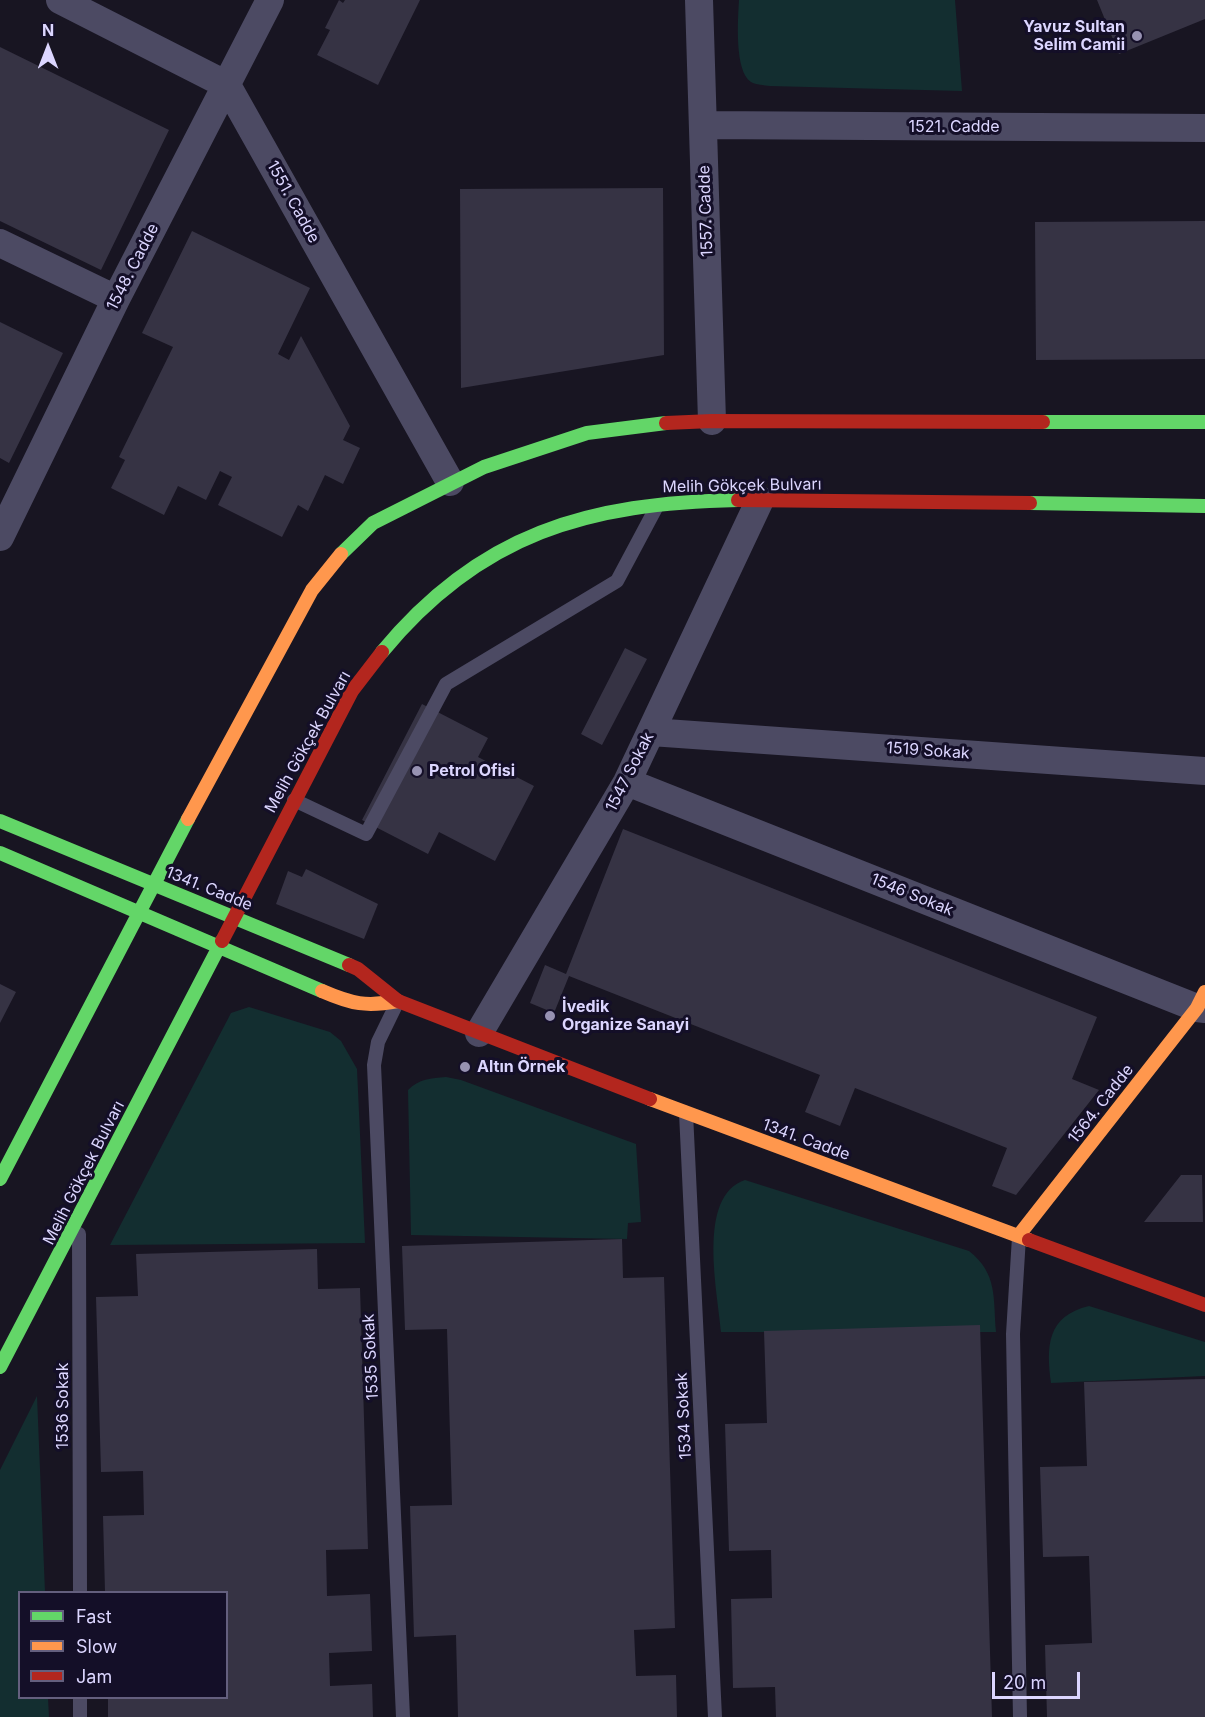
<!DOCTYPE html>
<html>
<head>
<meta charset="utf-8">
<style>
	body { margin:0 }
	#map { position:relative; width:1205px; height:1717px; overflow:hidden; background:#181522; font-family:Inter,sans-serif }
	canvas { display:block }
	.legend { position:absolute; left:18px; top:1591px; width:210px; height:108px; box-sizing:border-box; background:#140f28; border:2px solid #645f7e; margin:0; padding:8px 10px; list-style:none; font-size:18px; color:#dcd6ff }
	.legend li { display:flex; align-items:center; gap:12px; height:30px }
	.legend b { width:30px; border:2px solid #645f7e }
	.north { position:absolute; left:18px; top:18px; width:60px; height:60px; -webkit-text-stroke:4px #140f28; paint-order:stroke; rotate:0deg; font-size:16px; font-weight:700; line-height:24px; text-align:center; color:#dcd6ff }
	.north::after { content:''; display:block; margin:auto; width:21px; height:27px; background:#dcd6ff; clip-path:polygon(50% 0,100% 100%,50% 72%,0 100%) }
	.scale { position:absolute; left:992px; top:1672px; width:88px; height:27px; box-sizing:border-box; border:3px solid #dcd6ff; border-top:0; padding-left:8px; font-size:18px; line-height:21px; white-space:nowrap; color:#dcd6ff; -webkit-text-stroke:4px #140f28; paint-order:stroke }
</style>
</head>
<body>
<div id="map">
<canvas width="1205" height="1717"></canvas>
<ul class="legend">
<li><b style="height:8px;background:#63d668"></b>Fast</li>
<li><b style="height:8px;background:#ff974d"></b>Slow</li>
<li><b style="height:8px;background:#b3261e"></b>Jam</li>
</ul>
<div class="north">N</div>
<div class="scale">20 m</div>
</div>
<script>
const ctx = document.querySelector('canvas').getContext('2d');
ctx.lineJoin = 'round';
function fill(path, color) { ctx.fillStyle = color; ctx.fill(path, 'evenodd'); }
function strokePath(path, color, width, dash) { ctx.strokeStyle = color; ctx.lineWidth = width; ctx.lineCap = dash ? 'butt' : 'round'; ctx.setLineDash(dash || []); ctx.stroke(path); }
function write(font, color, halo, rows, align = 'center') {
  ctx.font = font + ' Inter,sans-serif'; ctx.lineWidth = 6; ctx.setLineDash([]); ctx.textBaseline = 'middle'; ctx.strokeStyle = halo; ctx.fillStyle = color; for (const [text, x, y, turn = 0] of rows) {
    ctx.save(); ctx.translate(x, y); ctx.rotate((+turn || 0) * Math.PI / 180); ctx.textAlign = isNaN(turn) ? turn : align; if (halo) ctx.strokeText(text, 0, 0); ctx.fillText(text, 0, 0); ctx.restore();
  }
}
const green = new Path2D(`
	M739,0H955L962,91L770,86C764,85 756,85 751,82C734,71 738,18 739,0Z
	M249,1007L330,1032L341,1041L357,1069L365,1243L110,1245L231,1013Z
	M446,1077L461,1080L636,1144L641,1222L628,1223L627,1239L411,1235L408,1090C419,1079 431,1078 446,1077Z
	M745,1180L969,1251C998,1274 993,1298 996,1332H721C718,1293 696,1196 745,1180Z
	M1089,1306L1205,1342V1376L1051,1383C1046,1346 1047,1316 1089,1306Z
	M37,1396L45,1592H20V1698H48L49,1717H0V1470Z`);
const building = new Path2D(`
	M339,0L343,3L345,0H420L378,85L317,55L330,30L325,28Z
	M1097,0H1205V19L1119,54Z
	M0,47L169,130L101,270L0,221Z
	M663,188L664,355L461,388L460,189Z
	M1205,221V359L1036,360L1035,222Z
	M192,231L310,288L278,354L289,360L301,336L350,426L343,440L360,448L343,484L325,475L308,511L298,505L282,537L218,505L232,477L220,471L206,500L178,486L164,515L111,488L125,460L119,457L173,347L142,333Z
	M0,322L63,353L9,463L0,458Z
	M625,648L647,659L602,745L581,734Z
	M422,704L488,738L478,757L534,786L495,861L439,832L428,854L362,820Z
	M623,829L1097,1017L1072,1079L1099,1090L1016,1195L992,1186L1007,1148L855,1088L840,1126L805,1112L820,1075L569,976L554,1013L530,1003L545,965L566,974Z
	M306,869L378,904L364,939L276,904L288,871L302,877Z
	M0,984L16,992L0,1023Z
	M1181,1175H1202L1203,1222H1144Z
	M622,1239L623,1278L664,1277L675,1628L634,1630L636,1676L676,1675L677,1717H458L456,1635L414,1637L410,1506L452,1505L447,1329L405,1330L402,1246Z
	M317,1249L318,1289L360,1288L368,1549L326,1550L327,1596L370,1594L372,1651L329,1653L330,1686L372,1684L373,1717H108V1698H226V1592H105L103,1516L144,1515L143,1471L101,1472L96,1297L138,1296L136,1254Z
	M980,1325L992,1717H776L775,1687L733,1688L731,1599L772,1598L771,1550L729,1551L725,1424L767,1423L764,1331Z
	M1205,1379V1717H1047L1045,1645L1092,1643L1089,1556L1043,1557L1040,1467L1087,1466L1084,1382Z`);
const lane = new Path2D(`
	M294,800L366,834L446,684L617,581L657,506
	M397,1003L378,1042L374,1065L403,1717
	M686,1113L715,1717
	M79,1234L80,1592
	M1019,1237L1013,1334L1020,1717
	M80,1698V1717`);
const street = new Path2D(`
	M60,0L227,85L450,482
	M699,0L712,421
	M703,125L1205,128
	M0,243L116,299
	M0,537L116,299L270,0
	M651,732L1205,771
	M627,782L1197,1008L1205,1009
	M479,1033L627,782L760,500`);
const fast = new Path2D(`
	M1043,422H1205
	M1030,503L1205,506
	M341,554L373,523L484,467L587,433L666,423
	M382,652C480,533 588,503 738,500
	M0,821L349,965
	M0,853L322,991
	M0,1179L188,819
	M0,1367L222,941`);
const slow = new Path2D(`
	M188,819L312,590L341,554
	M322,991C352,1004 366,1007 398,1001
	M650,1099L1029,1240
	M1019,1235L1197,1008L1205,992`);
const jam = new Path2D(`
	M666,423L712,421L1043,422
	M738,500L1030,503
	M222,941L352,691L382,652
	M349,965L358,969L398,1001L650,1099
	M1029,1240L1205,1305`);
const markers = [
	[1137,36,6,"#9792b2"],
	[417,771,6,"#9792b2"],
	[550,1016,6,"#9792b2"],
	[465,1067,6,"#9792b2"]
];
const poiNames = [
	["Yavuz Sultan",1125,27,"right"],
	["Selim Camii",1125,45,"right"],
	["Petrol Ofisi",429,771],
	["İvedik",562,1007],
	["Organize Sanayi",562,1025],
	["Altın Örnek",477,1067]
];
const streetNames = [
	["1521. Cadde",954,127],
	["1551. Cadde",293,202,61],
	["1557. Cadde",706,211,-92],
	["1548. Cadde",133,267,-63],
	["Melih Gökçek Bulvarı",742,486,-1],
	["Melih Gökçek Bulvarı",308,742,-61],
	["1519 Sokak",928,751,4],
	["1547 Sokak",630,772,-63],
	["1341. Cadde",209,889,22],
	["1546 Sokak",912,895,22],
	["1564. Cadde",1101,1104,-52],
	["1341. Cadde",806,1140,20],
	["Melih Gökçek Bulvarı",84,1173,-63],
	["1535 Sokak",371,1357,-93],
	["1536 Sokak",63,1406,-90],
	["1534 Sokak",684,1416,-93]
];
fill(green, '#132e30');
fill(building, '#363344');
strokePath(lane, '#4c4a63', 14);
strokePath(street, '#4c4a63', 28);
strokePath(fast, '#63d668', 14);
strokePath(slow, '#ff974d', 14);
strokePath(jam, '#b3261e', 14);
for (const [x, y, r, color] of markers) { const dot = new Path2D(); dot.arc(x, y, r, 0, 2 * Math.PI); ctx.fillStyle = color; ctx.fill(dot); strokePath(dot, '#140f28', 2); }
write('bold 16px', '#dcd6ff', '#140f28', poiNames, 'left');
write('16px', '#dcd6ff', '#140f28', streetNames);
</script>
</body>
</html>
